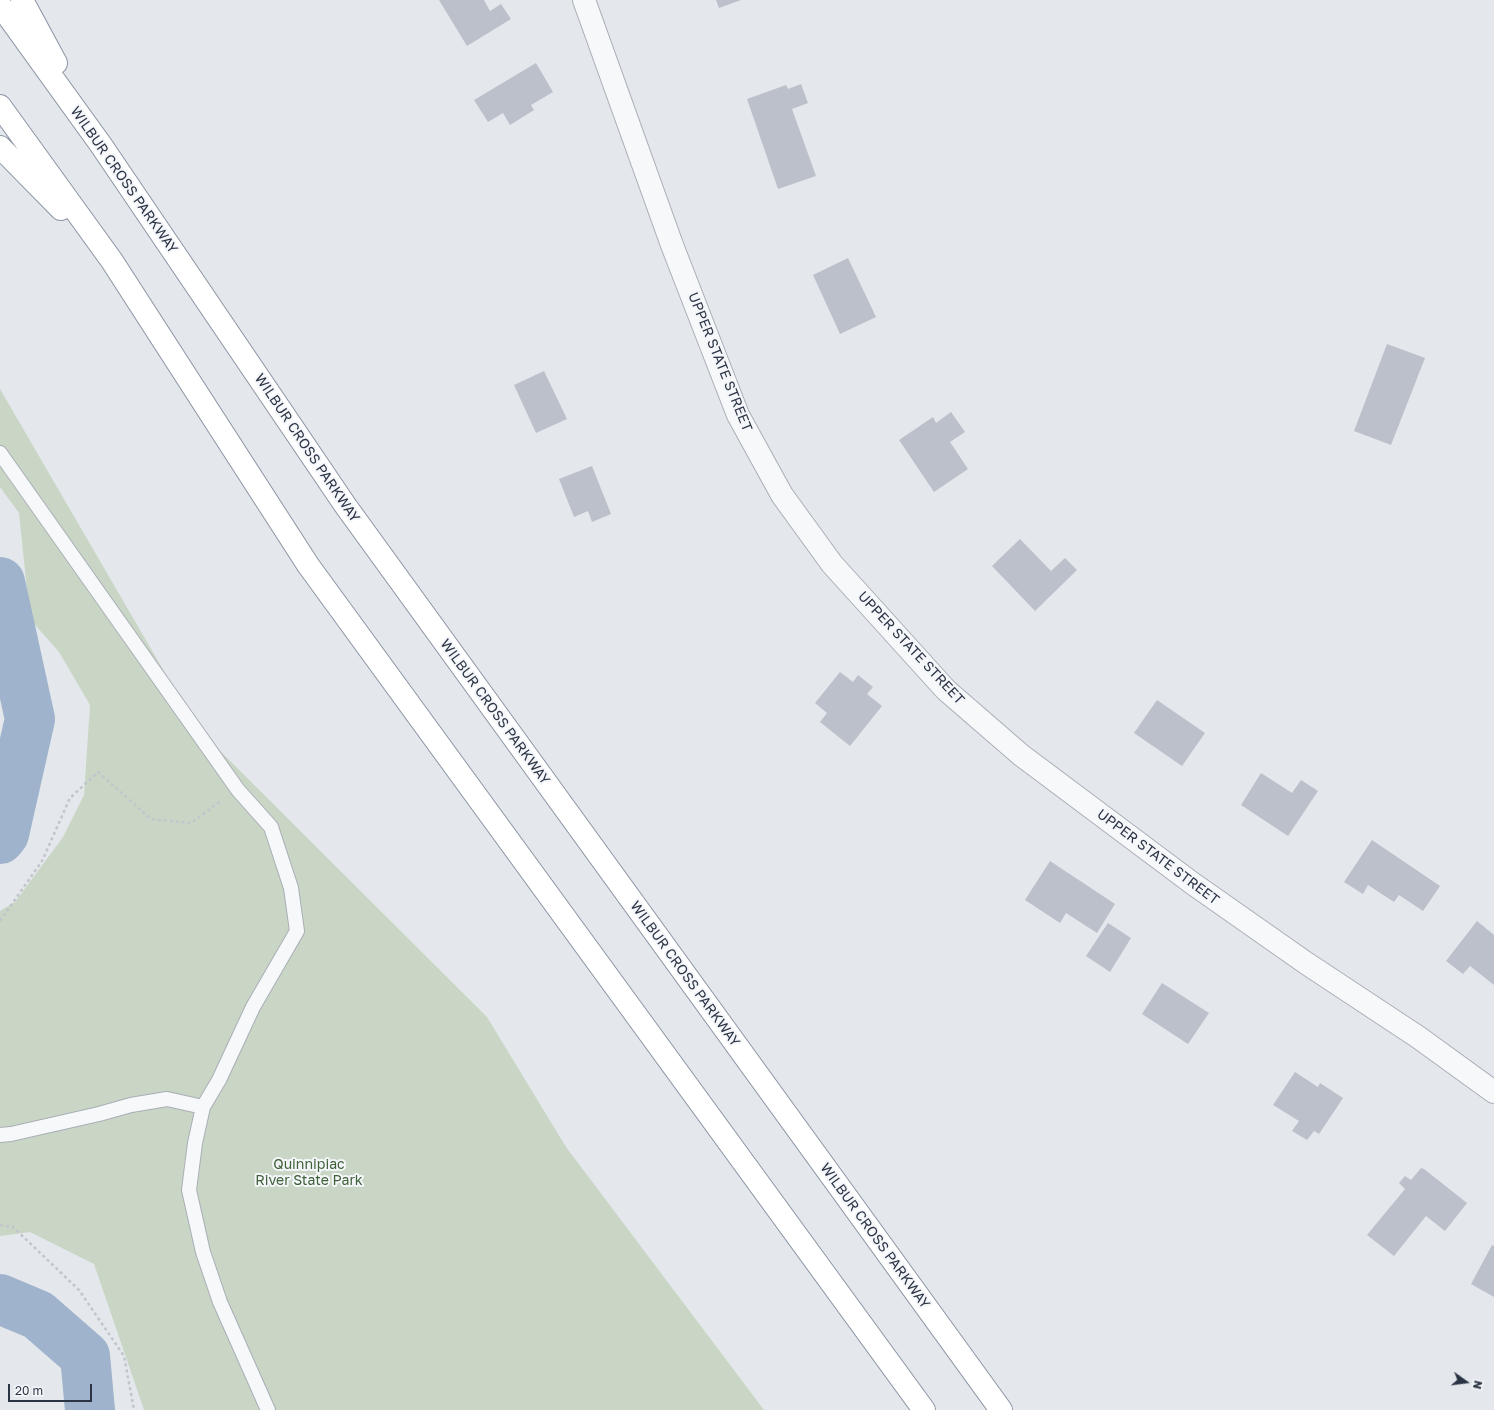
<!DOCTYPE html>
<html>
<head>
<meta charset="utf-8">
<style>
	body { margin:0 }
	#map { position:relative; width:1494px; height:1410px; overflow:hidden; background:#e4e7ec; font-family:"Golos Text",sans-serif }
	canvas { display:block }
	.north { position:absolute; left:1446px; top:1362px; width:40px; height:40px; -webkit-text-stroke:3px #f4f6f9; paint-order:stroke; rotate:104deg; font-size:11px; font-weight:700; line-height:16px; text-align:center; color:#2b3445 }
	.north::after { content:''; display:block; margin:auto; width:14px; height:18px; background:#2b3445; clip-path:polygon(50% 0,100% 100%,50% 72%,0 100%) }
	.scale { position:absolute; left:8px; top:1384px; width:84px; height:18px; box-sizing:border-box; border:2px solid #2b3445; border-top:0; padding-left:5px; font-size:12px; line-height:14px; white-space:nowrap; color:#2b3445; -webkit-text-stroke:3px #f4f6f9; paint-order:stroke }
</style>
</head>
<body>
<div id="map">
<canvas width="1494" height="1410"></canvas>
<div class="north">N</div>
<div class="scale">20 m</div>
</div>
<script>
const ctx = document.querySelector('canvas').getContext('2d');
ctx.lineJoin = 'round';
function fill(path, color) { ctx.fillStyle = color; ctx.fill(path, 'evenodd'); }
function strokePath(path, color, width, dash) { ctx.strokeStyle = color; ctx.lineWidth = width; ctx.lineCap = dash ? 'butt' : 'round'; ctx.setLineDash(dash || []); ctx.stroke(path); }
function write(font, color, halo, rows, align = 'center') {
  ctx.font = font + ' "Golos Text",sans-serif'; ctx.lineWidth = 4; ctx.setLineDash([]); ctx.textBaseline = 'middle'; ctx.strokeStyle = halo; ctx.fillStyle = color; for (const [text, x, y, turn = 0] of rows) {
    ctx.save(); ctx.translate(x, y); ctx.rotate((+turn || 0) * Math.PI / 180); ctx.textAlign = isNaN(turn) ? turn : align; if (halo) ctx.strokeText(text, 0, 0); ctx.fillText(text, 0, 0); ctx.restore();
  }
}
const green = new Path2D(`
	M0,389L197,728L487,1017L566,1147L764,1410H144L94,1264L30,1232L0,1236V911L15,902L63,837L84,795L90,705L59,652L30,619L19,513L0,487Z`);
const river = new Path2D(`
	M0,582L30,719L4,834L0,839
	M0,1299L38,1315L85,1356L90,1410`);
const building = new Path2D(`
	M439,0H484L490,11L501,4L511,19L467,46Z
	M716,0H741L719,8Z
	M536,63L553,92L531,105L534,110L510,125L503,113L488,122L474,100Z
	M801,84L808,103L792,109L816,176L778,189L747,99L786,85L788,89Z
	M848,258L876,317L840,334L813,275Z
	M1387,344L1425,358L1391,445L1354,431Z
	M544,371L567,419L536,433L514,385Z
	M951,412L965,432L950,442L968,469L934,492L899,440L933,417L936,423Z
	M592,466L611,514L592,522L588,511L574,517L559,479Z
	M1020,539L1051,571L1065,558L1077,570L1035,611L992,566Z
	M840,672L853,682L858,675L873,687L867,694L882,706L850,746L820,722L827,713L815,703Z
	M1157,700L1205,733L1182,766L1134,733Z
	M1261,773L1292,793L1301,780L1318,791L1288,836L1241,805Z
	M1372,840L1440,886L1423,911L1399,895L1394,902L1368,885L1363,894L1344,882Z
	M1050,861L1115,904L1097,933L1066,913L1060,923L1025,900Z
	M1477,921L1494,935V985L1470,966L1463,974L1446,961Z
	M1108,923L1131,938L1110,972L1086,956Z
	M1162,983L1209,1013L1188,1044L1142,1014Z
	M1295,1072L1318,1087L1320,1083L1343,1098L1319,1134L1314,1131L1307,1140L1292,1131L1299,1121L1273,1105Z
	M1421,1168L1424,1169L1467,1203L1445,1231L1426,1216L1394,1256L1367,1235L1405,1189L1399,1183L1405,1176L1411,1180Z
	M1492,1245L1494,1246V1297L1471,1284Z`);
const path = new Path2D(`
	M0,921L42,861L70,798L98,772L151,819L191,823L221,801
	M0,1225L13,1227L79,1290L124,1356L134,1410`);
const service = new Path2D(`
	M0,453L238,790L271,827L291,888L297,931L253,1007L219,1080L203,1107L195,1143L189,1190L203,1252L220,1302L268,1410
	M0,1135L11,1134L99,1114L131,1105L167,1099L203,1107`);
const minor = new Path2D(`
	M584,0L672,245L738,415L782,495L832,564L946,690L1021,755L1192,883L1306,963L1418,1037L1494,1092`);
const motorway = new Path2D(`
	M22,0L56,63
	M0,5L101,145L345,505L1001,1410
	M0,106L112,261L308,565L924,1410
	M0,147L61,209`);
const streetNames = [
	["WILBUR CROSS PARKWAY",124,180,55],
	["UPPER STATE STREET",720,362,68],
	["WILBUR CROSS PARKWAY",307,448,56],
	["UPPER STATE STREET",911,648,47],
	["WILBUR CROSS PARKWAY",495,712,54],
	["UPPER STATE STREET",1158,857,37],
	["WILBUR CROSS PARKWAY",685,974,54],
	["WILBUR CROSS PARKWAY",875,1236,54]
];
const parkNames = [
	["Quinnipiac",309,1165],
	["River State Park",309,1181]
];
fill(green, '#c9d6c5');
strokePath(river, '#9fb4cc', 50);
fill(building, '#bbc0ca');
strokePath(service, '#a9aeb7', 16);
strokePath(minor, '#a9aeb7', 24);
strokePath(motorway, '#8b94a3', 24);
strokePath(path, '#c2c5cb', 2.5, [3, 3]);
strokePath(service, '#f7f8fa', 14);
strokePath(minor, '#f7f8fa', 22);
strokePath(motorway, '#fff', 22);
write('14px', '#2b3445', '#f4f6f9', streetNames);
write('14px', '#3f6138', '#f4f6f9', parkNames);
</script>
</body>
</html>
